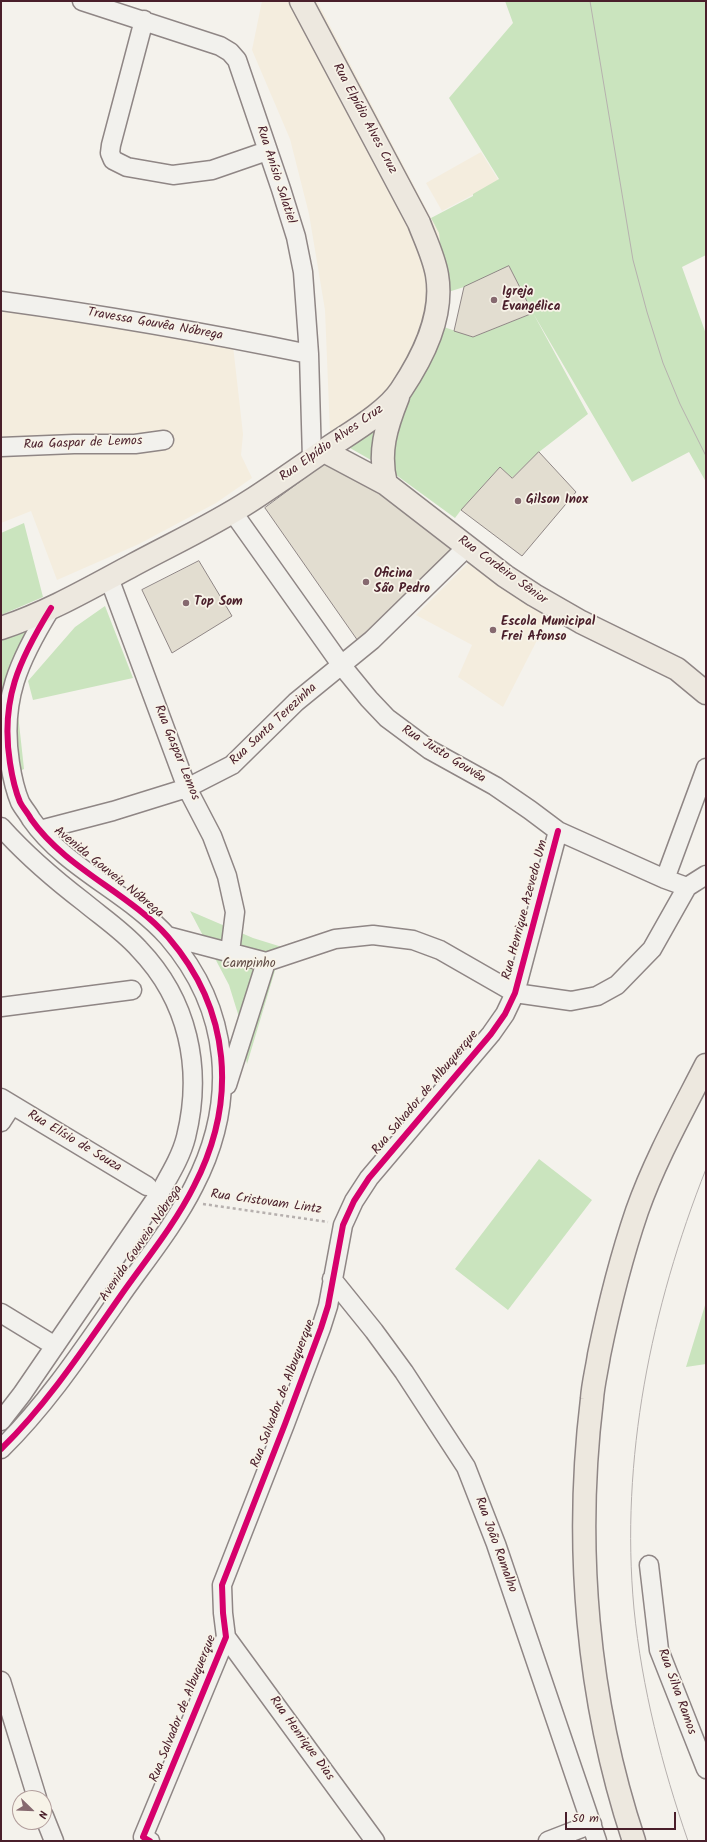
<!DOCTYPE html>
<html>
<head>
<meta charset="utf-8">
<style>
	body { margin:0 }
	#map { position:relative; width:707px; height:1842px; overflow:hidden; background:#f4f2ec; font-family:Kalam,sans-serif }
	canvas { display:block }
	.frame { position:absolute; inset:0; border:2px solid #4a1f2b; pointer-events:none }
	.north { position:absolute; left:12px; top:1790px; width:40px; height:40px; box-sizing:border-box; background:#f7f3e8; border:1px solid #b29e9c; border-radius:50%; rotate:113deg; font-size:11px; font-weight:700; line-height:16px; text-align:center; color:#4a1f2b }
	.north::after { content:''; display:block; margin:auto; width:14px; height:18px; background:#86696f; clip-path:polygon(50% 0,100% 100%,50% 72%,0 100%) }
	.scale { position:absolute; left:565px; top:1812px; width:111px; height:18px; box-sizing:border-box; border:2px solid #4a1f2b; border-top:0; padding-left:5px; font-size:12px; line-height:14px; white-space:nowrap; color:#4a1f2b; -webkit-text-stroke:3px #f7f3e8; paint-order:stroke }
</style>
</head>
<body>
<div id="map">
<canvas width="707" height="1842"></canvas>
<div class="frame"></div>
<div class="north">N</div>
<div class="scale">50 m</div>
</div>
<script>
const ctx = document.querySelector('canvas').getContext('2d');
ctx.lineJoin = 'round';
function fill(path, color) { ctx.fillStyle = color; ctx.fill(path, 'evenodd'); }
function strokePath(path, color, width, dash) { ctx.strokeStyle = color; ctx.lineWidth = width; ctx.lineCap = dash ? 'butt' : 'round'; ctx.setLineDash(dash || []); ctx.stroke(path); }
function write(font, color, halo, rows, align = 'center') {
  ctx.font = font + ' Kalam,sans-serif'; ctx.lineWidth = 3.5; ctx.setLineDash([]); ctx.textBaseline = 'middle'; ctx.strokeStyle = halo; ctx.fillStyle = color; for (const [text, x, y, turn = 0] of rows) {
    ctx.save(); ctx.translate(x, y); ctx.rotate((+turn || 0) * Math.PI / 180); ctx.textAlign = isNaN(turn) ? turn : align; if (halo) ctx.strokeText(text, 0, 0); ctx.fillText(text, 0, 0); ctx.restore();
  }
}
const built = new Path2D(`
	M262,1H317L439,233L445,293L399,396L330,432L325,310L309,214L290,139L252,50Z
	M481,152L499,181L442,211L426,183Z
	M1,293L231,328L243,434L241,455L252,478L216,503L139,544L57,580L31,511L1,523Z
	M476,555L556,603L503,707L458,677L472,645L416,615Z`);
const green = new Path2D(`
	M505,1H706V255L682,267L706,334V482L689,452L632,482L533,313L509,266L464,287L445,293L439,233L431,218L473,196V194L499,179L449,98L513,23Z
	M533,313L588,414L539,452L512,478L500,467L461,510L455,518L392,472L336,440L399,396L438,325L473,337Z
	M24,523L43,597L1,615V533Z
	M56,605L27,666L17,705L24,769L1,780V621Z
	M105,606L133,678L33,700L28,681L75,627Z
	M190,911L253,938L282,947L247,1064L238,1014L229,985Z
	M539,1159L592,1200L508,1310L455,1269Z
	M706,1302V1364L686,1367Z`);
const building = new Path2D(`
	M509,266L533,313L473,337L454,331L464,287Z
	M539,452L576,492L522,556L461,510L500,467L512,478Z
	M334,457L459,541L358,641L265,508Z
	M199,561L232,616L172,653L142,590Z`);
const path = new Path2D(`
	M203,1204L328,1222`);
const minor = new Path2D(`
	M82,1L220,46L230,52L237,60L281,189L296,237L303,272L309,354L312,459
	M144,20L111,145L110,153L113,160L127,167L173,175L212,170L267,151
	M1,301C104,315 207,333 309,354
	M1,447L74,444H135L164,440
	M232,511L342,666L369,699L387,718L430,750L495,786L530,810L558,831L665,879L687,887
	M109,578L187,788L212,836L227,876L235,912L230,952
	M1,827C26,855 54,879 84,902C102,917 123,931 139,949C188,1000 203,1068 186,1137C181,1157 169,1176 159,1194L22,1394L1,1421
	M40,830L113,811L187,788L232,765L296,702L372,640L467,547
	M665,879L706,768
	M167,936L266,962L335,939L373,935L413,940L440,950L515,993L571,1001L597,996L617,985L652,949L687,887L706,875
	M1,1007L132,990
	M227,1085L266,962
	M1,1098L147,1186
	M1,1122L12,1105
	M332,1279L374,1331L404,1372L466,1467L496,1544L597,1841
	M1,1313L55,1346
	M1,1449C47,1404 82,1351 119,1298C144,1262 174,1226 194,1186C238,1101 231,1010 168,937C128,892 66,869 31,819C28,813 23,808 20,802C15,790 12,776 10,763C0,700 19,660 51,608
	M649,1565L659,1650L706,1769
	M226,1637L375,1841
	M1,1681L37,1798
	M44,1816L54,1841
	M150,1841L143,1837L226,1637L223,1613L222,1585L285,1424L321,1328L328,1306L343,1225L354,1201L369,1178L491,1034L505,1014L515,993L558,831
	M548,1841L592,1824`);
const major = new Path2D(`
	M324,451L386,484L505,576L534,595L581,622L677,669L706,693
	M386,484C378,452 386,427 398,397
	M1,628C47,613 90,588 133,565C172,544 213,525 250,501C275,485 300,467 325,450C348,434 386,413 401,390C423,357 444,316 437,275C434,257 425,239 419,223L301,1
	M634,1841C587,1700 574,1546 592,1399C593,1384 597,1369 599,1355C609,1306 621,1258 637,1211C655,1160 682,1112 706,1065`);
const tram = new Path2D(`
	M590,1L633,260L647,312L663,363L680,404L706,456
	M688,1841C662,1766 642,1688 634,1609C620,1459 651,1308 706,1169`);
const cycleway = new Path2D(`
	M1,1449C47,1404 82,1351 119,1298C144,1262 174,1226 194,1186C238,1101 231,1010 168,937C128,892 66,869 31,819C28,813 23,808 20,802C15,790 12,776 10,763C0,700 19,660 51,608
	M150,1841L143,1837L226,1637L223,1613L222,1585L285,1424L321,1328L328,1306L343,1225L354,1201L369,1178L491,1034L505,1014L515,993L558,831`);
const markers = [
	[494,300,4,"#86696f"],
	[518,501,4,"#86696f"],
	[366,582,4,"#86696f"],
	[186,603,4,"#86696f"],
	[493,630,4,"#86696f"]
];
const streetNames = [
	["Rua Elpídio Alves Cruz",364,119,62],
	["Rua Anísio Salatiel",275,175,72],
	["Travessa Gouvêa Nóbrega",155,325,10],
	["Rua Gaspar de Lemos",83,444,-2],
	["Rua Elpídio Alves Cruz",332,444,-35],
	["Rua Cordeiro Sênior",502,571,36],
	["Rua Santa Terezinha",274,725,-43],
	["Rua Gaspar Lemos",176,753,68],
	["Rua Justo Gouvêa",443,755,32],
	["Avenida Gouveia Nóbrega",108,873,39],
	["Rua Henrique Azevedo Um",526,910,-75],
	["Rua Salvador de Albuquerque",426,1093,-50],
	["Rua Elísio de Souza",74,1142,31],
	["Rua Cristovam Lintz",266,1203,8],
	["Avenida Gouveia Nóbrega",142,1244,-56],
	["Rua Salvador de Albuquerque",284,1394,-69],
	["Rua João Ramalho",495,1545,70],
	["Rua Silva Ramos",676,1692,70],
	["Rua Salvador de Albuquerque",184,1709,-68],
	["Rua Henrique Dias",301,1739,54]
];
const poiNames = [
	["Igreja",502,293],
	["Evangélica",502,308],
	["Gilson Inox",526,501],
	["Oficina",374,575],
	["São Pedro",374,590],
	["Top Som",194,603],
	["Escola Municipal",501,623],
	["Frei Afonso",501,638]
];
const parkNames = [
	["Campinho",249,965]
];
fill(built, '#f4edde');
fill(green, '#cae4be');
fill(building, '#e2ddd0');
strokePath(building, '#8f8685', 1);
strokePath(minor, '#8f8685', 21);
strokePath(major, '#8f8685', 25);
strokePath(path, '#b6b0ae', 2.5, [3, 3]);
strokePath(minor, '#f2f1ed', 18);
strokePath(major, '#ede8df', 22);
strokePath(tram, '#b6b0ae', 1);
strokePath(cycleway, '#d6006c', 6);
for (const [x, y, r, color] of markers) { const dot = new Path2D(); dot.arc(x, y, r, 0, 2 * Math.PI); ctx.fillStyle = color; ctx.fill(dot); strokePath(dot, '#f7f3e8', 1.5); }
write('13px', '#4a1f2b', '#f7f3e8', streetNames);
write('bold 13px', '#4a1f2b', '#f7f3e8', poiNames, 'left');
write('13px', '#614d46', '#f7f3e8', parkNames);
</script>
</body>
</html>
